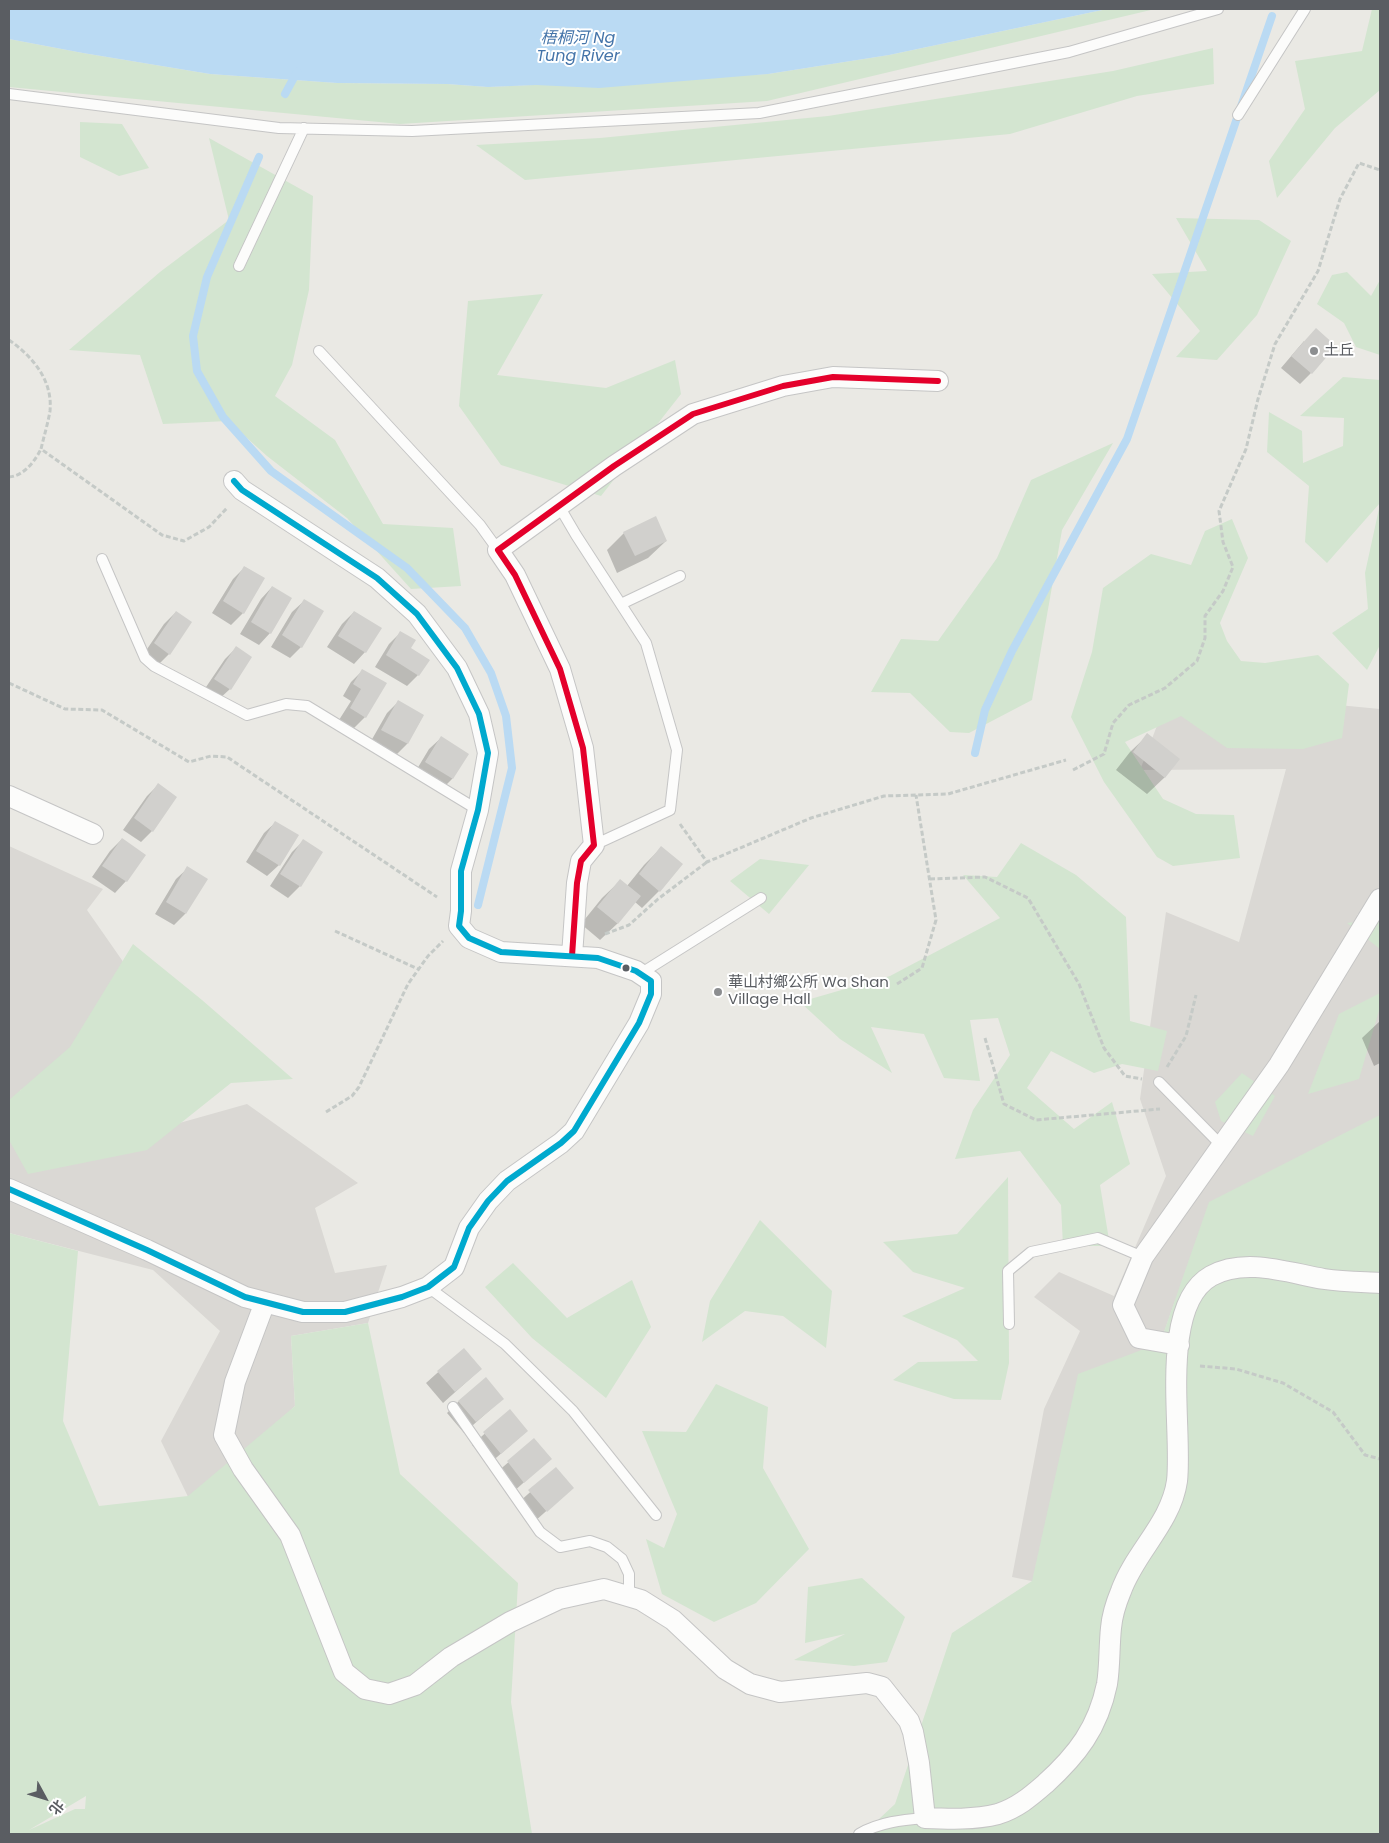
<!DOCTYPE html>
<html>
<head>
<meta charset="utf-8">
<style>
	body { margin:0 }
	#map { position:relative; width:1389px; height:1843px; overflow:hidden; background:#eae9e4; font-family:Poppins,"Noto Sans SC",sans-serif }
	canvas { display:block }
	.frame { position:absolute; inset:0; border:10px solid #5a5d62; pointer-events:none }
	.north { position:absolute; left:20px; top:1773px; width:50px; height:50px; -webkit-text-stroke:4px #fff; paint-order:stroke; rotate:129deg; font-size:14px; font-weight:700; line-height:20px; text-align:center; color:#5a5d62 }
	.north::after { content:''; display:block; margin:auto; width:18px; height:22px; background:#5a5d62; clip-path:polygon(50% 0,100% 100%,50% 72%,0 100%) }
</style>
</head>
<body>
<div id="map">
<canvas width="1389" height="1843"></canvas>
<div class="frame"></div>
<div class="north">北</div>
</div>
<script>
const ctx = document.querySelector('canvas').getContext('2d');
ctx.lineJoin = 'round';
function fill(path, color) { ctx.fillStyle = color; ctx.fill(path, 'evenodd'); }
function strokePath(path, color, width, dash) { ctx.strokeStyle = color; ctx.lineWidth = width; ctx.lineCap = dash ? 'butt' : 'round'; ctx.setLineDash(dash || []); ctx.stroke(path); }
function write(font, color, halo, rows, align = 'center') {
  ctx.font = font + ' Poppins,"Noto Sans SC",sans-serif'; ctx.lineWidth = 4; ctx.setLineDash([]); ctx.textBaseline = 'middle'; ctx.strokeStyle = halo; ctx.fillStyle = color; for (const [text, x, y, turn = 0] of rows) {
    ctx.save(); ctx.translate(x, y); ctx.rotate((+turn || 0) * Math.PI / 180); ctx.textAlign = isNaN(turn) ? turn : align; if (halo) ctx.strokeText(text, 0, 0); ctx.fillText(text, 0, 0); ctx.restore();
  }
}
const industrial = new Path2D(`
	M1171,689L1380,709V913L1357,914L1380,936V1139L1175,1301L1160,1344L1051,1585L1012,1577L1044,1409L1080,1331L1034,1297L1059,1272L1114,1296L1166,1176L1140,1099L1166,912L1239,942L1286,769L1140,770Z
	M9,846L103,889L87,910L147,996L157,1073L20,1090L48,1160L247,1104L358,1183L315,1208L335,1273L387,1265L368,1323L291,1336L295,1406L192,1505L161,1441L220,1331L153,1270L9,1233Z`);
const green = new Path2D(`
	M1107,9H1155L767,101L400,124L9,87V39L83,53L210,74L337,83L447,84L488,87L768,74L889,55Z
	M1372,9H1380V90L1335,128L1277,198L1269,161L1305,109L1295,61L1362,51Z
	M1213,48L1214,84L1137,96L1010,134L525,180L476,145L600,138L828,116L1113,71Z
	M80,122L122,124L149,168L119,176L80,157Z
	M209,138L313,196L309,290L292,365L275,396L335,440L383,524L453,528L461,586L411,589L347,518L267,456L228,421L163,424L140,355L69,350L160,272L229,220Z
	M1176,218L1259,220L1291,241L1257,315L1217,360L1176,357L1200,331L1152,274L1207,271Z
	M1347,272L1371,296L1380,280V355L1356,347L1344,323L1317,304L1332,275Z
	M543,294L497,375L606,388L675,360L681,394L601,496L501,465L459,406L468,301Z
	M1343,377L1380,380V503L1327,563L1305,542L1309,486L1267,452L1269,412L1302,431L1303,463L1343,446L1344,418L1300,416Z
	M1113,443L1062,530L1032,700L969,733L950,732L910,693L871,692L901,639L938,641L997,558L1031,480Z
	M1380,504V645L1367,670L1332,633L1368,609L1365,573Z
	M1232,519L1248,558L1220,623L1227,641L1241,661L1265,663L1318,655L1349,684L1342,738L1303,749L1227,748L1181,716L1125,742L1163,799L1196,814L1234,815L1240,858L1173,866L1157,857L1104,782L1071,717L1092,652L1103,588L1151,554L1191,565L1205,531Z
	M1021,843L1076,875L1126,917L1130,1021L1167,1031L1158,1071L1122,1064L1094,1073L1051,1051L1027,1088L1074,1129L1112,1102L1130,1164L1100,1185L1110,1246H1063L1061,1205L1020,1151L955,1159L973,1110L1010,1055L998,1018L970,1020L980,1081L944,1078L924,1034L871,1027L892,1073L840,1039L800,1002L890,976L1000,918L963,875L997,877Z
	M760,859L809,865L769,914L730,881Z
	M1380,919V949L1347,923Z
	M133,944L202,1000L293,1079L231,1083L147,1150L28,1174L9,1140V1100L70,1047Z
	M1380,993V1007L1359,1079L1308,1094L1339,1014Z
	M1242,1073L1275,1096L1253,1136L1221,1121L1215,1102Z
	M1380,1115V1834H863L895,1804L952,1633L1032,1581L1078,1374L1160,1343L1209,1202Z
	M1008,1177L1009,1363L1001,1400L954,1399L893,1380L918,1362L978,1361L957,1340L902,1316L965,1288L913,1272L883,1242L957,1234Z
	M760,1220L832,1291L826,1348L783,1316L745,1311L702,1342L710,1301Z
	M9,1233L78,1251L63,1421L99,1506L188,1496L295,1406L291,1336L368,1323L400,1474L518,1583L511,1702L532,1834H9ZM86,1796L85,1809H75L29,1830Z
	M513,1263L567,1318L632,1280L651,1327L606,1398L532,1338L485,1287Z
	M716,1384L768,1407L763,1468L809,1549L756,1603L714,1622L662,1594L646,1539L664,1548L677,1514L642,1431L686,1432Z
	M862,1578L905,1617L887,1662L854,1666L794,1660L845,1634L805,1643L808,1587Z`);
const water = new Path2D(`
	M9,9H1107L889,55L768,74L599,88L536,85L488,87L447,84L337,83L210,74L83,53L9,39Z`);
const shadow = new Path2D(`
	M1304,341L1311,373L1300,384L1281,368Z
	M624,533L666,541L648,558L617,573L607,550Z
	M245,567L263,578L243,613L231,625L212,613L233,579Z
	M272,587L270,633L259,645L240,634L261,599Z
	M304,601L301,647L290,658L271,647L292,612Z
	M176,612L169,654L158,665L143,655L164,624Z
	M354,612L365,652L354,664L327,647L342,624Z
	M401,632L409,648L418,675L407,686L375,667L389,644Z
	M236,648L230,689L218,700L204,690L225,659Z
	M362,671L365,717L354,728L339,720L351,701L343,696L351,682Z
	M398,702L423,716L407,744L396,755L371,741L387,713Z
	M1148,735L1165,777L1147,794L1116,770L1130,752Z
	M441,738L467,754L452,779L441,790L414,774L429,749Z
	M158,785L152,831L141,842L123,830L147,796Z
	M276,822L279,865L267,876L246,862L264,833Z
	M122,839L144,855L126,881L115,893L92,877L110,851Z
	M303,841L321,852L300,886L288,898L270,886L292,852Z
	M661,848L659,891L642,908L635,902L618,923L600,940L581,924L602,898L620,881L627,886L644,865Z
	M188,868L206,879L185,914L174,925L155,914L176,879Z
	M1380,1021V1063L1374,1066L1362,1038Z
	M464,1349L481,1369L443,1403L426,1383Z
	M459,1401L490,1410L464,1433L447,1413Z
	M510,1411L527,1431L489,1464L472,1445Z
	M534,1440L550,1459L512,1493L496,1473Z
	M556,1469L572,1488L534,1522L518,1503Z`);
const stream = new Path2D(`
	M285,94L297,72
	M259,157L207,277L193,336L197,371L223,417L271,471L407,568L465,628L491,673L506,716L512,768L478,905
	M975,753L985,710L1012,651L1127,439L1272,16`);
const building = new Path2D(`
	M1316,328L1336,346L1312,374L1291,356Z
	M656,516L667,541L635,556L623,532Z
	M244,566L265,578L244,614L223,601Z
	M272,586L292,598L271,634L251,622Z
	M304,599L324,611L302,648L282,635Z
	M176,611L192,622L170,655L154,643Z
	M354,611L382,628L366,653L338,636Z
	M400,631L416,640L411,648L430,660L419,676L386,655Z
	M236,646L252,657L231,690L214,679Z
	M362,669L387,683L366,718L350,708L361,689L353,684Z
	M398,700L424,715L408,744L381,730Z
	M1147,733L1180,759L1165,778L1133,752Z
	M441,736L469,754L453,779L425,762Z
	M158,783L177,797L153,832L134,818Z
	M275,821L299,835L280,866L256,851Z
	M122,838L146,855L127,882L102,866Z
	M303,839L323,852L301,887L280,874Z
	M661,846L683,864L660,892L639,874Z
	M187,866L208,879L186,914L166,902Z
	M620,879L641,896L618,924L597,907Z
	M464,1348L482,1369L455,1392L437,1371Z
	M486,1377L504,1399L476,1422L458,1401Z
	M510,1409L528,1431L501,1454L483,1432Z
	M534,1438L552,1459L524,1483L507,1461Z
	M556,1467L574,1488L547,1512L528,1490Z`);
const path = new Path2D(`
	M9,340C32,356 53,380 50,411C48,423 44,436 41,449L162,535L184,541L209,527L227,508
	M9,477C24,476 35,461 41,449
	M9,683L65,709L102,710L189,762L211,756L227,757L437,897
	M1073,770L1104,754L1113,723L1129,705L1165,688L1197,661L1205,638V616L1223,591L1233,567L1223,542L1219,511L1246,449L1258,399L1275,344L1318,271L1340,199L1359,163L1380,170
	M680,824L707,862L811,818L884,796L948,794L1066,760
	M930,879L985,877L1028,898L1079,984L1104,1048L1125,1076L1142,1079
	M335,931L418,969
	M605,934L629,925L658,899L707,862
	M897,984L922,968L936,920L916,795
	M985,1038L1004,1104L1036,1120L1160,1109
	M1167,1067L1186,1036L1196,995
	M326,1112L352,1096L359,1087L408,984L428,956L443,941
	M1200,1366L1236,1369L1283,1383L1333,1412L1365,1455L1380,1459`);
const service = new Path2D(`
	M9,94L279,128L412,131L759,113L1069,52L1218,9
	M1238,115L1305,9
	M239,266L304,128
	M319,351L480,525L498,550
	M559,506L576,535L646,643L677,750L670,810L594,845
	M102,559L145,658L154,666L247,715L286,704L307,706L478,810
	M621,604L680,576
	M640,974L761,898
	M1159,1082L1222,1146
	M428,1287L505,1344L573,1411L656,1515
	M1009,1324L1008,1271L1031,1252L1098,1238L1143,1257
	M453,1407L540,1532L560,1547L590,1541L607,1547L622,1559L629,1574V1596
	M859,1834C880,1822 902,1820 925,1818`);
const minor = new Path2D(`
	M9,796L93,834
	M572,956L577,883L581,861L594,845L583,748L560,669L515,575L498,550L614,466L693,414L783,386L833,377L938,381
	M9,1189L147,1250L245,1297L303,1312H345L402,1297L428,1287L454,1267L469,1228L488,1201L507,1181L561,1143L574,1131L639,1023L651,994V981L636,971L598,958L501,952L469,938L459,926L461,911V871L478,810L488,753L479,714L457,668L417,614L377,578L242,490L234,481
	M265,1302L235,1382L224,1435L243,1469L290,1535L344,1672L365,1689L389,1694L415,1685L451,1657L510,1622L559,1599L604,1589L641,1600L673,1620L725,1669L750,1684L780,1692L867,1683L882,1687L909,1721L913,1732L919,1763L925,1818C949,1819 974,1820 998,1814C1017,1808 1030,1797 1045,1784C1077,1755 1098,1728 1107,1684C1110,1666 1109,1647 1111,1628C1112,1616 1116,1603 1121,1591C1135,1552 1171,1523 1177,1481C1183,1430 1158,1306 1211,1276C1245,1257 1289,1273 1324,1279C1343,1282 1362,1282 1380,1283
	M1179,1345L1139,1338L1123,1305L1143,1257L1279,1065L1380,899`);
const bus1 = new Path2D(`
	M572,956L577,883L581,861L594,845L583,748L560,669L515,575L498,550L614,466L693,414L783,386L833,377L938,381`);
const bus2 = new Path2D(`
	M9,1189L147,1250L245,1297L303,1312H345L402,1297L428,1287L454,1267L469,1228L488,1201L507,1181L561,1143L574,1131L639,1023L651,994V981L636,971L598,958L501,952L469,938L459,926L461,911V871L478,810L488,753L479,714L457,668L417,614L377,578L242,490L234,481`);
const markers = [
	[1314,351,5,"#8c8e90"],
	[626,968,4.5,"#5a5d62"],
	[718,992,5,"#8c8e90"]
];
const poiNames = [
	["土丘",1324,351],
	["華山村鄉公所 Wa Shan",728,983],
	["Village Hall",728,1000]
];
const waterNames = [
	["梧桐河 Ng",578,39],
	["Tung River",578,57]
];
fill(industrial, '#dad8d4');
fill(green, '#d3e5d0');
fill(water, '#badaf3');
fill(shadow, '#0003');
strokePath(stream, '#badaf3', 8);
fill(building, '#d1d0cd');
strokePath(service, '#c5c5c5', 12);
strokePath(minor, '#c5c5c5', 22);
strokePath(path, '#c5cac7', 3, [5, 2.5]);
strokePath(service, '#fcfcfb', 10);
strokePath(minor, '#fcfcfb', 20);
strokePath(bus1, '#e4002b', 6);
strokePath(bus2, '#00a9ce', 6);
for (const [x, y, r, color] of markers) { const dot = new Path2D(); dot.arc(x, y, r, 0, 2 * Math.PI); ctx.fillStyle = color; ctx.fill(dot); strokePath(dot, '#fff', 2); }
write('15px', '#5a5d62', '#fff', poiNames, 'left');
write('italic 16px', '#4474a9', '#fff', waterNames);
</script>
</body>
</html>
